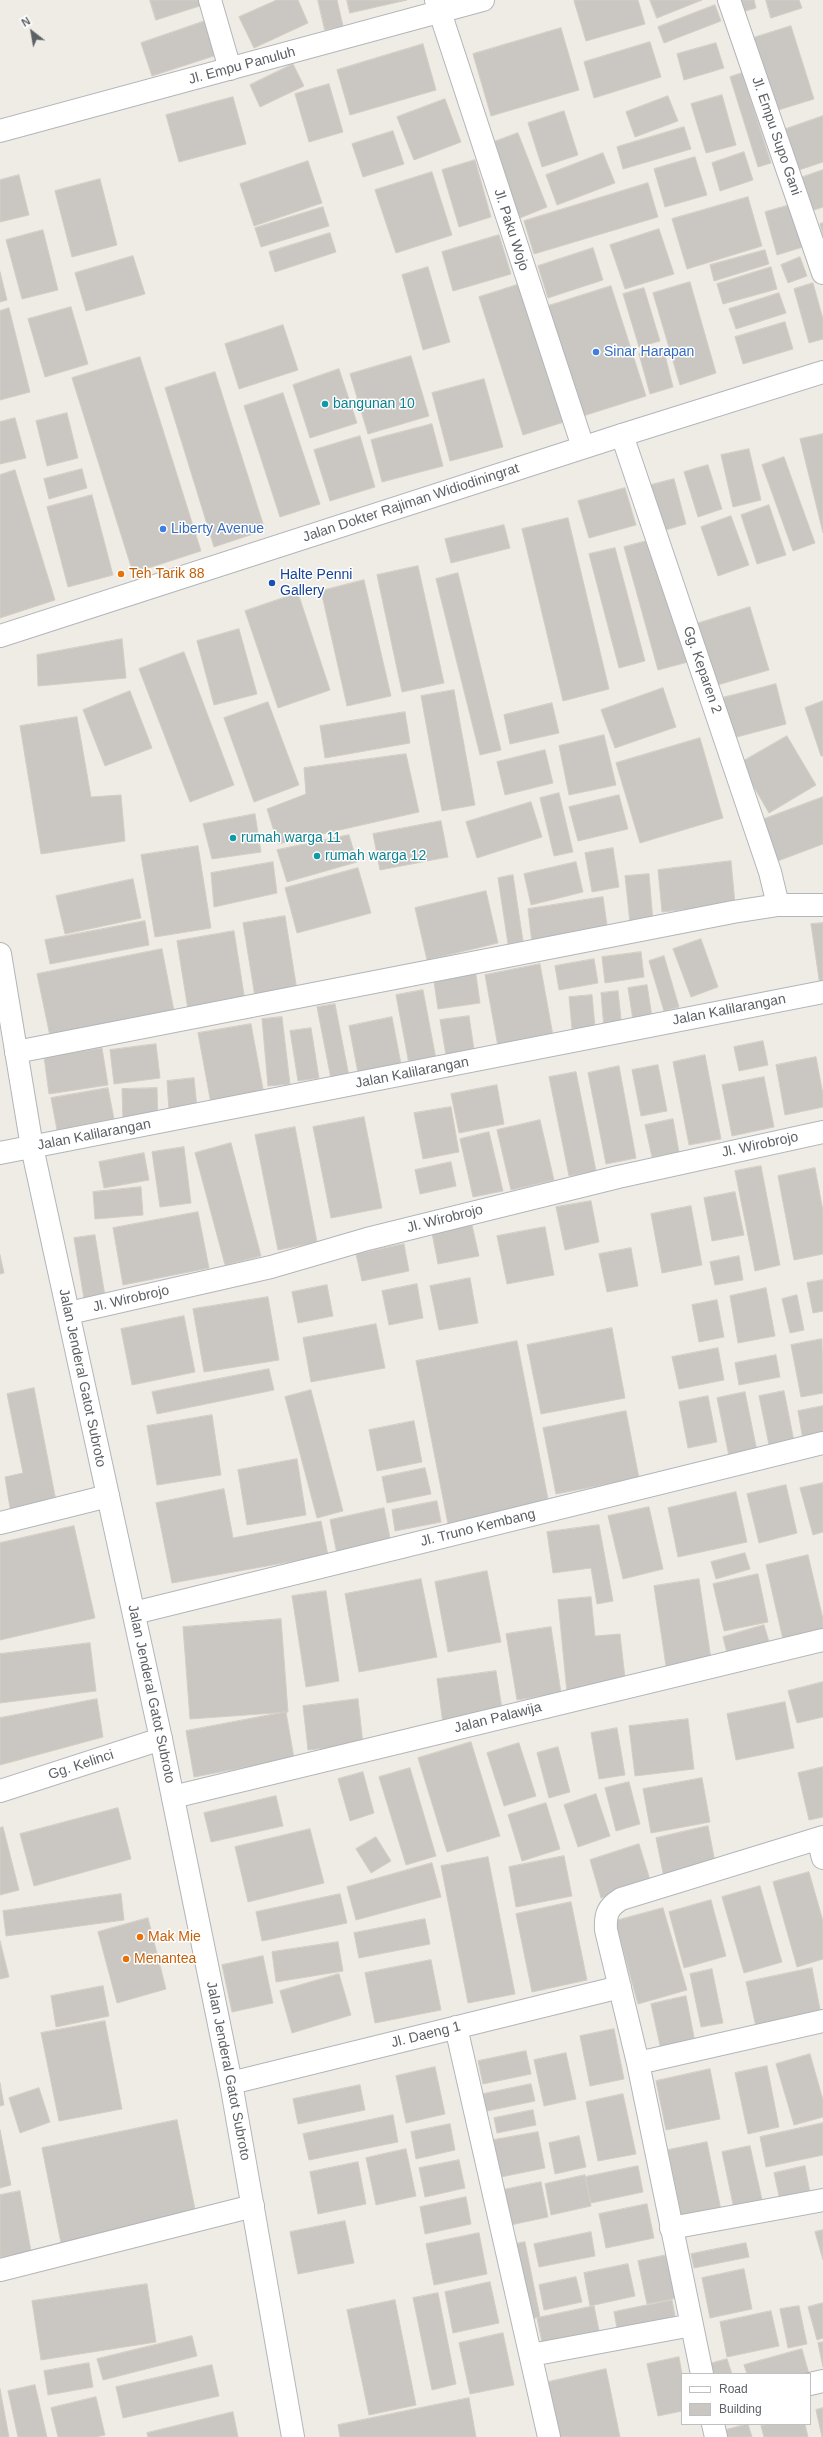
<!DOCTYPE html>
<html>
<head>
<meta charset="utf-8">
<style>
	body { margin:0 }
	#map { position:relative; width:823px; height:2437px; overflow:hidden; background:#efece5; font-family:Arial,sans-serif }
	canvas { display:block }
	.legend { position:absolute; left:681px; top:2373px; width:130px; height:52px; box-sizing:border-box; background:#fff; border:1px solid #bec0c1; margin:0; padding:5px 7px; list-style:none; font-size:12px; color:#5d6165 }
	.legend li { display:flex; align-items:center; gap:8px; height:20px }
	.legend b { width:20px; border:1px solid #bec0c1 }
	.north { position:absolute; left:12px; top:12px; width:40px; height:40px; -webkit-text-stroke:3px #fff; paint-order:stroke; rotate:329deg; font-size:11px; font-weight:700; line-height:16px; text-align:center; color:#5d6165 }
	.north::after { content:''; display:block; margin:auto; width:14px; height:18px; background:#5d6165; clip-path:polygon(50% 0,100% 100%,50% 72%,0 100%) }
</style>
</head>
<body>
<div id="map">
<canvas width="823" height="2437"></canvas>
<ul class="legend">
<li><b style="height:5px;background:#fff"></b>Road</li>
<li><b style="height:11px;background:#cac7c2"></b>Building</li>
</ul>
<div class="north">N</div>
</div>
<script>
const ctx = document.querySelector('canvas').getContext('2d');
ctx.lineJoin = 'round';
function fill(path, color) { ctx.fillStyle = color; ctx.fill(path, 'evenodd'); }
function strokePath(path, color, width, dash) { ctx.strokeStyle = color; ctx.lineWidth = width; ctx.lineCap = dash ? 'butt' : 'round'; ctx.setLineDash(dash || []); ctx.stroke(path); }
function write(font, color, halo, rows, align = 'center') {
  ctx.font = font + ' Arial,sans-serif'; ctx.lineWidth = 3; ctx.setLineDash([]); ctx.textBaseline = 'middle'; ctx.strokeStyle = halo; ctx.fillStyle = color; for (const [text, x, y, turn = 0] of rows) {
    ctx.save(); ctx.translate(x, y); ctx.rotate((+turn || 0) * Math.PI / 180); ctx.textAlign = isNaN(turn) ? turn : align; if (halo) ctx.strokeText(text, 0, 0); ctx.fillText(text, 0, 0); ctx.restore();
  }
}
const building = new Path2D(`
	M150,0H205L206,4L156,20Z
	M277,0H298L308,23L254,48L239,17Z
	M318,0H337L343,26L325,30Z
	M347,0H407L350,13Z
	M577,0H638L645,24L586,41L574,1Z
	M650,0H702L657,18Z
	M738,0H754L756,8L742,12Z
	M766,0H799L802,8L771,18Z
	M715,5L721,21L664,43L658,27Z
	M208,20L220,54L152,76L141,43Z
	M791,26L814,99L775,111L753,38Z
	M561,28L579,90L491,116L473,54Z
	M650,42L661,77L594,98L584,62Z
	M716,43L724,68L684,80L677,54Z
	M423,44L436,90L350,115L337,70Z
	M293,64L304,86L260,107L250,85Z
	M742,73L771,163L758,167L730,77Z
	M329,84L343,132L309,142L295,94Z
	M722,95L736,145L706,153L691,104Z
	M668,96L678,121L635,137L626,112Z
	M233,97L246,144L179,162L166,115Z
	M445,99L461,142L414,160L397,117Z
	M564,111L578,155L542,167L528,123Z
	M823,116V162L796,171L783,130Z
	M684,127L691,149L623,169L617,147Z
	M393,131L404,164L363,177L352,144Z
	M518,133L547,207L520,218L491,143Z
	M744,152L753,180L720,191L712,163Z
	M603,153L615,183L557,205L546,175Z
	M695,157L707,195L665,207L654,169Z
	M475,160L491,217L459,227L442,170Z
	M308,161L322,203L254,226L240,184Z
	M823,170V207L811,211L800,178Z
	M432,172L452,235L396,253L375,190Z
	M19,175L29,215L0,222V180Z
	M100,179L117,245L72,257L55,191Z
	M648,183L658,217L534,254L524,221Z
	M748,197L762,246L687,269L672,219Z
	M790,205L803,247L777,255L765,212Z
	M323,207L329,226L261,247L255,228Z
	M823,223V235L820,224Z
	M659,229L674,274L625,289L610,245Z
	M43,230L58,290L22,299L6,240Z
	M330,233L336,252L275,272L269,252Z
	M499,235L511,274L453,291L442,252Z
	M593,248L603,280L548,298L538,266Z
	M765,250L769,264L714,281L710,265Z
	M133,256L145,294L86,311L75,273Z
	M800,257L807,276L788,283L781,265Z
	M428,267L450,342L423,350L402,275Z
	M771,267L777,289L723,304L717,284Z
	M0,272L7,300L0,302Z
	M690,282L716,373L680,385L653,293Z
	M813,283L823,319V339L809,343L794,289Z
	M520,284L564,422L523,435L479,297Z
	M611,286L646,396L580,417L545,307Z
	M644,288L660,341L639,347L623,294Z
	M779,293L786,313L736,329L729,309Z
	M71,307L88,364L45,377L28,319Z
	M9,308L30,392L0,400V311Z
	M785,322L793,349L743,364L735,337Z
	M283,325L298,370L239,389L225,344Z
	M663,347L673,387L650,394L639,354Z
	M411,356L429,416L368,434L350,374Z
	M140,357L201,551L133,573L72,378Z
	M339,369L357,423L310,438L293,385Z
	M215,372L265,530L214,547L165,388Z
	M484,379L503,447L450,461L432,393Z
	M283,393L320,504L280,517L244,406Z
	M67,413L78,458L47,466L36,421Z
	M15,418L26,458L0,464V422Z
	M432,424L443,466L382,482L371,440Z
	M823,434V533L800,439Z
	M360,436L375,487L330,501L314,450Z
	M749,449L761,500L733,507L721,455Z
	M784,457L815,543L793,551L762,465Z
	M708,465L722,509L698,517L684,472Z
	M82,469L87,488L49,499L44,479Z
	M15,470L55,600L0,618V475Z
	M674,479L686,524L659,532L647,486Z
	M625,488L636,525L589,538L578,501Z
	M92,495L113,575L68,587L47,507Z
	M769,505L786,555L757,564L741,515Z
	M731,516L749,565L718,576L701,527Z
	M568,518L609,689L563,701L522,529Z
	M504,525L510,548L451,563L445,539Z
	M654,539L688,662L658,670L624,547Z
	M615,548L645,661L619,668L589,554Z
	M418,566L444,683L402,692L377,575Z
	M458,573L501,750L480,755L436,579Z
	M364,580L391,696L347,706L321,591Z
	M298,593L330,690L278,708L245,611Z
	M750,607L769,670L714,686L696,624Z
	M239,629L257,694L214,705L197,641Z
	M122,639L126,678L38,686L37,655Z
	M184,652L234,785L190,802L139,669Z
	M776,684L786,724L733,738L722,698Z
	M663,688L676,727L615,748L601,710Z
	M454,690L475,805L442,811L421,696Z
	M130,691L152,748L105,766L83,710Z
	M823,701V756H821L805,708Z
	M268,702L299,785L254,802L224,718Z
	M552,703L559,733L510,744L504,715Z
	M405,712L410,743L325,758L320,726Z
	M77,717L91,797L121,795L125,841L41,854L20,726Z
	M604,735L616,785L569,795L559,746Z
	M787,736L816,785L769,813L740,763Z
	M700,738L723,818L640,843L616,763Z
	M545,750L553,783L505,795L497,762Z
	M406,754L419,812L278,844L267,809L306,794L304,768Z
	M559,793L573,852L554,856L540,798Z
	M619,795L628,829L578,841L569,807Z
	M823,797V844L775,862L759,821Z
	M531,802L542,837L477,858L466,822Z
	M255,814L261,852L212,859L203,824Z
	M441,821L448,857L380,870L373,834Z
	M349,835L357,862L287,882L277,850Z
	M198,846L211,928L155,937L141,855Z
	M613,848L619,887L592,892L585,853Z
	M731,861L735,904L662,912L658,870Z
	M273,862L277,893L214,907L211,873Z
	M576,862L583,892L531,905L524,874Z
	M358,868L371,913L297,933L285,888Z
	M649,874L653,921L630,923L625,876Z
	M513,875L523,941L508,944L498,878Z
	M133,879L141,918L65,934L56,896Z
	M486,891L498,943L427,960L415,908Z
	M603,897L608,932L532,943L528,909Z
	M285,916L297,990L255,997L243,923Z
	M145,921L149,945L50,964L45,940Z
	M823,923V985L820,986L811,924Z
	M234,931L245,1001L188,1010L177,941Z
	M701,939L718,987L691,997L673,949Z
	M162,949L175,1016L51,1041L37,974Z
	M641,952L644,977L605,983L602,957Z
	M664,956L679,1007L664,1011L649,961Z
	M594,959L598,983L559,990L555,966Z
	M540,964L554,1041L499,1052L485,975Z
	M475,968L480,1003L438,1009L433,975Z
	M647,985L653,1023L634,1027L628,988Z
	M423,990L436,1059L409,1064L396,995Z
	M618,991L622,1028L604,1029L601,993Z
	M592,995L595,1027L572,1029L569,997Z
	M335,1004L349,1076L331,1079L317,1007Z
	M469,1016L475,1056L447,1061L440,1020Z
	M282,1017L290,1084L268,1086L262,1019Z
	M392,1017L401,1064L358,1073L349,1026Z
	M251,1024L264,1094L211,1104L198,1033Z
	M311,1028L319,1078L298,1081L290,1031Z
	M763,1041L768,1065L739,1071L734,1047Z
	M156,1044L160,1078L114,1084L110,1050Z
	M102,1048L108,1085L49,1094L44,1057Z
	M705,1055L721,1139L689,1145L673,1062Z
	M816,1057L823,1094V1107L785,1115L776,1065Z
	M658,1065L667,1111L641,1116L632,1070Z
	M619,1066L636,1158L606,1164L588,1073Z
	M576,1072L596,1171L569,1176L549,1077Z
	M764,1077L774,1127L732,1136L722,1085Z
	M194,1078L197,1108L169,1111L167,1081Z
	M497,1085L504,1124L459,1133L451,1094Z
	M108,1088L114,1119L57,1130L51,1098Z
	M157,1088L158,1122L123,1123L122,1089Z
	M451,1107L459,1152L423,1159L414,1113Z
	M364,1117L382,1208L331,1218L313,1127Z
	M673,1119L679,1152L652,1157L645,1125Z
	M540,1120L554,1180L511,1190L497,1130Z
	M295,1127L317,1242L278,1250L255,1135Z
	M489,1132L503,1191L473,1197L460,1139Z
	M231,1143L261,1256L225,1265L195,1153Z
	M184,1147L191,1203L160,1207L152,1152Z
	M144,1153L149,1180L104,1188L99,1162Z
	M451,1162L456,1186L420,1194L415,1170Z
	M761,1166L780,1265L755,1271L735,1171Z
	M815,1168L823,1211V1254L794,1260L778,1176Z
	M141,1187L143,1215L95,1219L93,1192Z
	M735,1192L744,1235L712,1241L704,1198Z
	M591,1201L599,1242L565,1250L556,1207Z
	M691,1206L702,1265L662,1273L651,1214Z
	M198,1212L209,1268L123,1285L113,1228Z
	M472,1225L479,1256L438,1264L432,1233Z
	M545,1227L554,1275L507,1284L497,1236Z
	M95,1235L105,1296L84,1299L74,1238Z
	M404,1244L409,1271L362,1281L356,1254Z
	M631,1248L638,1286L607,1292L599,1254Z
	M0,1255L4,1273L0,1274Z
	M739,1256L743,1280L715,1285L710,1262Z
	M470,1278L478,1323L439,1330L430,1286Z
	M823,1280V1311L813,1313L807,1283Z
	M417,1284L423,1318L389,1325L382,1291Z
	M327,1285L333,1316L298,1323L292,1292Z
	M766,1288L775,1336L738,1343L730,1296Z
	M797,1295L804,1330L790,1333L782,1299Z
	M268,1297L279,1360L204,1372L193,1309Z
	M717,1300L724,1337L699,1342L692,1305Z
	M184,1316L195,1372L132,1385L121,1329Z
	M376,1324L385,1368L311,1382L303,1338Z
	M612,1328L625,1398L541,1414L527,1345Z
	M822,1339L823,1393L801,1397L791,1345Z
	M517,1341L549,1504L448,1524L416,1361Z
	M718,1348L724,1380L679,1389L672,1357Z
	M776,1355L780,1377L739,1385L735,1363Z
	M269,1369L274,1390L157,1414L152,1392Z
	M34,1388L57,1506L11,1514L5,1477L23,1473L7,1394Z
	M311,1390L343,1511L317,1518L285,1397Z
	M784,1391L795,1446L770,1450L759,1396Z
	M745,1392L758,1456L730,1461L717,1398Z
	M708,1396L717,1442L688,1448L679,1402Z
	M823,1406V1437L803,1440L798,1411Z
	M626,1411L639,1478L556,1494L543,1428Z
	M212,1415L221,1475L157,1485L147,1426Z
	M414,1421L422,1462L377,1471L369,1430Z
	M297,1459L306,1515L247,1525L238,1470Z
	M425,1468L431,1494L387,1503L382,1477Z
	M823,1483V1532L813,1535L800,1488Z
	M786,1485L797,1533L759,1543L747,1494Z
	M224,1489L233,1538L321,1521L328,1555L172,1583L156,1503Z
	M736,1492L747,1542L678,1557L668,1508Z
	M437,1501L441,1522L395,1531L392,1510Z
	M649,1507L663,1569L623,1579L608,1516Z
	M384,1508L391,1543L337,1554L330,1520Z
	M599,1525L613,1601L597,1604L591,1568L553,1573L547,1532Z
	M74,1526L95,1618L0,1640V1543Z
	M745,1553L750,1569L716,1579L711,1562Z
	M808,1555L823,1619V1635L784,1644L766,1565Z
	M487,1571L501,1642L448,1652L435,1582Z
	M758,1574L768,1622L724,1631L713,1584Z
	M421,1579L437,1657L359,1672L345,1594Z
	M699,1579L711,1659L666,1666L654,1586Z
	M326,1591L339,1681L306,1687L292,1596Z
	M591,1597L595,1636L620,1634L626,1687L567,1693L558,1600Z
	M281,1619L288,1712L190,1719L183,1627Z
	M764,1625L770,1645L728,1657L723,1637Z
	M551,1627L561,1693L517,1700L506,1634Z
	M90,1643L96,1691L0,1703V1654Z
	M496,1671L503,1715L443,1724L437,1679Z
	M823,1682V1717L797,1723L788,1691Z
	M97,1699L103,1737L0,1765V1718Z
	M358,1699L363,1744L308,1750L303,1706Z
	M785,1702L794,1748L736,1760L727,1714Z
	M286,1712L294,1758L194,1777L186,1731Z
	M688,1719L694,1769L635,1776L629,1726Z
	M617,1728L625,1775L599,1779L591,1733Z
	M471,1742L500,1836L447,1852L418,1758Z
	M519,1743L536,1796L504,1806L487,1753Z
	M558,1747L570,1792L549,1798L537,1753Z
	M823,1767V1817L809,1820L798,1773Z
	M410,1768L436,1856L406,1865L379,1777Z
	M363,1772L374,1813L350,1821L338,1779Z
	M702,1778L710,1822L651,1833L643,1789Z
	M629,1782L640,1824L616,1831L605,1788Z
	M596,1794L610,1836L578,1847L564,1805Z
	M276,1796L283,1826L211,1842L204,1813Z
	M546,1803L560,1849L522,1861L508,1815Z
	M118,1808L131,1859L34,1886L20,1834Z
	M708,1826L716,1867L664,1878L656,1838Z
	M3,1827L19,1890L0,1895V1828Z
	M310,1829L324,1883L248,1902L235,1847Z
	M376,1837L391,1861L371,1873L356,1849Z
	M639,1844L651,1883L601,1898L590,1860Z
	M564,1856L572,1896L516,1907L509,1867Z
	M488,1857L515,1994L468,2003L441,1866Z
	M432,1863L441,1897L356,1920L347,1887Z
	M809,1872L823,1921V1959L797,1967L773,1882Z
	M760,1886L782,1962L744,1973L722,1897Z
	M121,1894L124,1920L6,1936L3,1911Z
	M340,1894L347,1923L262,1941L256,1912Z
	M711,1900L726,1956L684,1968L669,1912Z
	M571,1902L587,1980L532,1992L516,1914Z
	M663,1908L687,1990L638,2004L615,1921Z
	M148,1918L166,1989L117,2003L98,1932Z
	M425,1919L430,1944L359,1958L354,1933Z
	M0,1941L9,1977L0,1979Z
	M338,1942L343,1971L276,1982L272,1952Z
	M263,1956L273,2003L232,2012L222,1965Z
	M431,1960L441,2010L375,2023L365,1973Z
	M812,1968L821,2014L756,2027L746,1982Z
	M712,1969L723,2023L701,2027L690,1974Z
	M339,1974L351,2015L292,2033L280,1991Z
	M103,1986L109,2016L56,2027L51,1996Z
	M686,1996L695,2042L661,2050L651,2004Z
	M105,2021L122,2109L59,2121L41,2033Z
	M614,2029L624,2079L590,2086L580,2036Z
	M526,2051L531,2074L483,2084L478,2061Z
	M566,2053L576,2099L544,2106L534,2060Z
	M810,2054L823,2100V2117L794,2125L776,2064Z
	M767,2066L779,2127L748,2134L735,2073Z
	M435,2067L445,2114L406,2123L396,2076Z
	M710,2069L720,2119L666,2130L656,2081Z
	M0,2083L4,2105L0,2106Z
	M531,2084L535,2101L487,2111L483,2094Z
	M360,2085L365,2110L298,2124L293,2099Z
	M39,2088L50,2122L20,2133L9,2098Z
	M623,2094L636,2154L598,2161L586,2102Z
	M533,2110L536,2125L497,2133L494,2118Z
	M393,2115L398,2142L309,2160L303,2134Z
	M177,2120L197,2219L62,2248L42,2148Z
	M823,2123V2155L766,2167L760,2137Z
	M450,2124L455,2150L416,2159L411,2132Z
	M0,2130L11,2185L0,2188Z
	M538,2132L545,2168L496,2178L488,2141Z
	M579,2136L586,2167L555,2174L549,2143Z
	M707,2142L721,2210L682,2219L668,2150Z
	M750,2146L763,2204L734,2209L722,2152Z
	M406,2149L416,2196L376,2205L366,2158Z
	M459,2160L465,2188L425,2197L419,2168Z
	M358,2162L366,2204L318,2214L310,2172Z
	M638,2166L643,2192L591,2203L585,2177Z
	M805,2166L811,2198L781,2205L774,2173Z
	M585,2175L591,2206L551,2215L545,2184Z
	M541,2182L548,2217L506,2226L498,2191Z
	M20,2191L31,2251L0,2257V2195Z
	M466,2197L471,2224L425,2234L420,2207Z
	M647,2204L654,2238L606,2248L599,2214Z
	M345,2221L354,2263L298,2274L290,2232Z
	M823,2230V2260L815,2232Z
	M591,2232L595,2256L539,2267L534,2244Z
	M479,2233L487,2274L434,2285L426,2244Z
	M525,2242L540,2317L525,2320L510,2245Z
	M746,2243L749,2257L694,2268L691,2254Z
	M667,2255L677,2298L647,2304L638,2261Z
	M628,2264L635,2296L590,2306L584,2273Z
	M744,2269L752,2309L710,2318L702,2278Z
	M576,2277L582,2302L544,2310L539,2285Z
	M490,2282L499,2323L453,2333L445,2292Z
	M147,2284L156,2342L41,2360L32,2301Z
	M438,2293L456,2384L432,2390L413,2298Z
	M395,2300L416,2405L369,2415L347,2310Z
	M672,2300L677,2326L619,2339L614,2312Z
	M823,2303V2338L817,2340L808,2307Z
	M594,2306L601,2340L544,2352L537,2318Z
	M799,2306L807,2344L788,2348L780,2309Z
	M771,2311L779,2346L727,2357L720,2322Z
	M503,2333L514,2385L470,2394L459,2343Z
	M192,2336L197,2356L103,2380L97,2359Z
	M823,2342V2367L818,2343Z
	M802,2349L809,2374H747L744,2365Z
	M679,2357L682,2374V2411L658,2416L647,2364Z
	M727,2359L732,2374H705L702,2366Z
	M89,2363L93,2387L48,2395L44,2371Z
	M212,2365L219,2396L123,2418L116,2387Z
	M606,2369L620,2437H560L548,2382Z
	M35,2385L47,2437H18L8,2391Z
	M0,2389L9,2437H0Z
	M96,2397L105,2435L95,2437H58L51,2408Z
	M469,2398L476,2437H340L338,2425Z
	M823,2408V2437H822L816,2410Z
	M233,2412L238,2437H148L147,2433Z
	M748,2424L752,2437H723L722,2431Z
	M769,2424H805L808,2437H764L761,2426Z`);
const street = new Path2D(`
	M210,0L230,69
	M436,0L583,447
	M729,0L823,273
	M0,131L483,0
	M622,435L770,872L778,905
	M16,1052L733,912L778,905H823
	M69,1313L271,1267L367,1239L618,1177L823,1132
	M0,1523L108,1496
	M134,1613L823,1443
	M0,1791L161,1739
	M173,1797L823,1640
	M818,1839L823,1858
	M456,2027L549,2437
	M638,2063L823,2021
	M231,2083L620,1987
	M671,2228L823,2200
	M0,2270L253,2206
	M531,2355L692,2325
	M702,2374L638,2063L606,1930C605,1914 608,1907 621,1899L823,1837
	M810,2384L823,2381
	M713,2424L716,2437`);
const secondary = new Path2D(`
	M0,636L622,435L823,372
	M0,954L32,1147L161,1739L231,2083L293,2437
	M0,1153L823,992`);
const markers = [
	[596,352,4,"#3f7fe0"],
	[325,404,4,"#0f9aa8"],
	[163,529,4,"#3f7fe0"],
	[121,574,4,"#e8710a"],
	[272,583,4,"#1a4fb4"],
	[233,838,4,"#0f9aa8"],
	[317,856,4,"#0f9aa8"],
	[140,1937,4,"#e8710a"],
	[126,1959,4,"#e8710a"]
];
const streetNames = [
	["Jl. Empu Panuluh",242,66,-15],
	["Jl. Empu Supo Gani",776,136,71],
	["Jl. Paku Wojo",511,230,72],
	["Jalan Dokter Rajiman Widiodiningrat",411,503,-18],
	["Gg. Keparen 2",702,670,71],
	["Jalan Kalilarangan",729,1010,-11],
	["Jalan Kalilarangan",412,1073,-11],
	["Jalan Kalilarangan",94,1135,-11],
	["Jl. Wirobrojo",760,1145,-12],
	["Jl. Wirobrojo",445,1219,-14],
	["Jl. Wirobrojo",131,1299,-13],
	["Jalan Jenderal Gatot Subroto",82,1378,78],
	["Jl. Truno Kembang",478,1528,-14],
	["Jalan Jenderal Gatot Subroto",151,1694,78],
	["Jalan Palawija",498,1718,-14],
	["Gg. Kelinci",81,1765,-18],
	["Jl. Daeng 1",426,2035,-14],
	["Jalan Jenderal Gatot Subroto",228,2071,79]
];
const shopNames = [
	["Sinar Harapan",604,352],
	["Liberty Avenue",171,529]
];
const cultureNames = [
	["bangunan 10",333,404],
	["rumah warga 11",241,838],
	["rumah warga 12",325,856]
];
const foodNames = [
	["Teh Tarik 88",129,574],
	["Mak Mie",148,1937],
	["Menantea",134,1959]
];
const transitNames = [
	["Halte Penni",280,575],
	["Gallery",280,591]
];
fill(building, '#cac7c2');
strokePath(building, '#d3cec4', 1);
strokePath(street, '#b2b6ba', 24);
strokePath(secondary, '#b1b5ba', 24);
strokePath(street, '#fff', 22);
strokePath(secondary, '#fff', 22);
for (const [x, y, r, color] of markers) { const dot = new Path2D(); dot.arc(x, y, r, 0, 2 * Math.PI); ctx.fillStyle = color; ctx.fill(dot); strokePath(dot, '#fff', 1.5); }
write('14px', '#5d6165', '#fff', streetNames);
write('14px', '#366cbe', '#fff', shopNames, 'left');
write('14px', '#0d838f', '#fff', cultureNames, 'left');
write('14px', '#c56008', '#fff', foodNames, 'left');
write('14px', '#164399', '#fff', transitNames, 'left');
</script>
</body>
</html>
